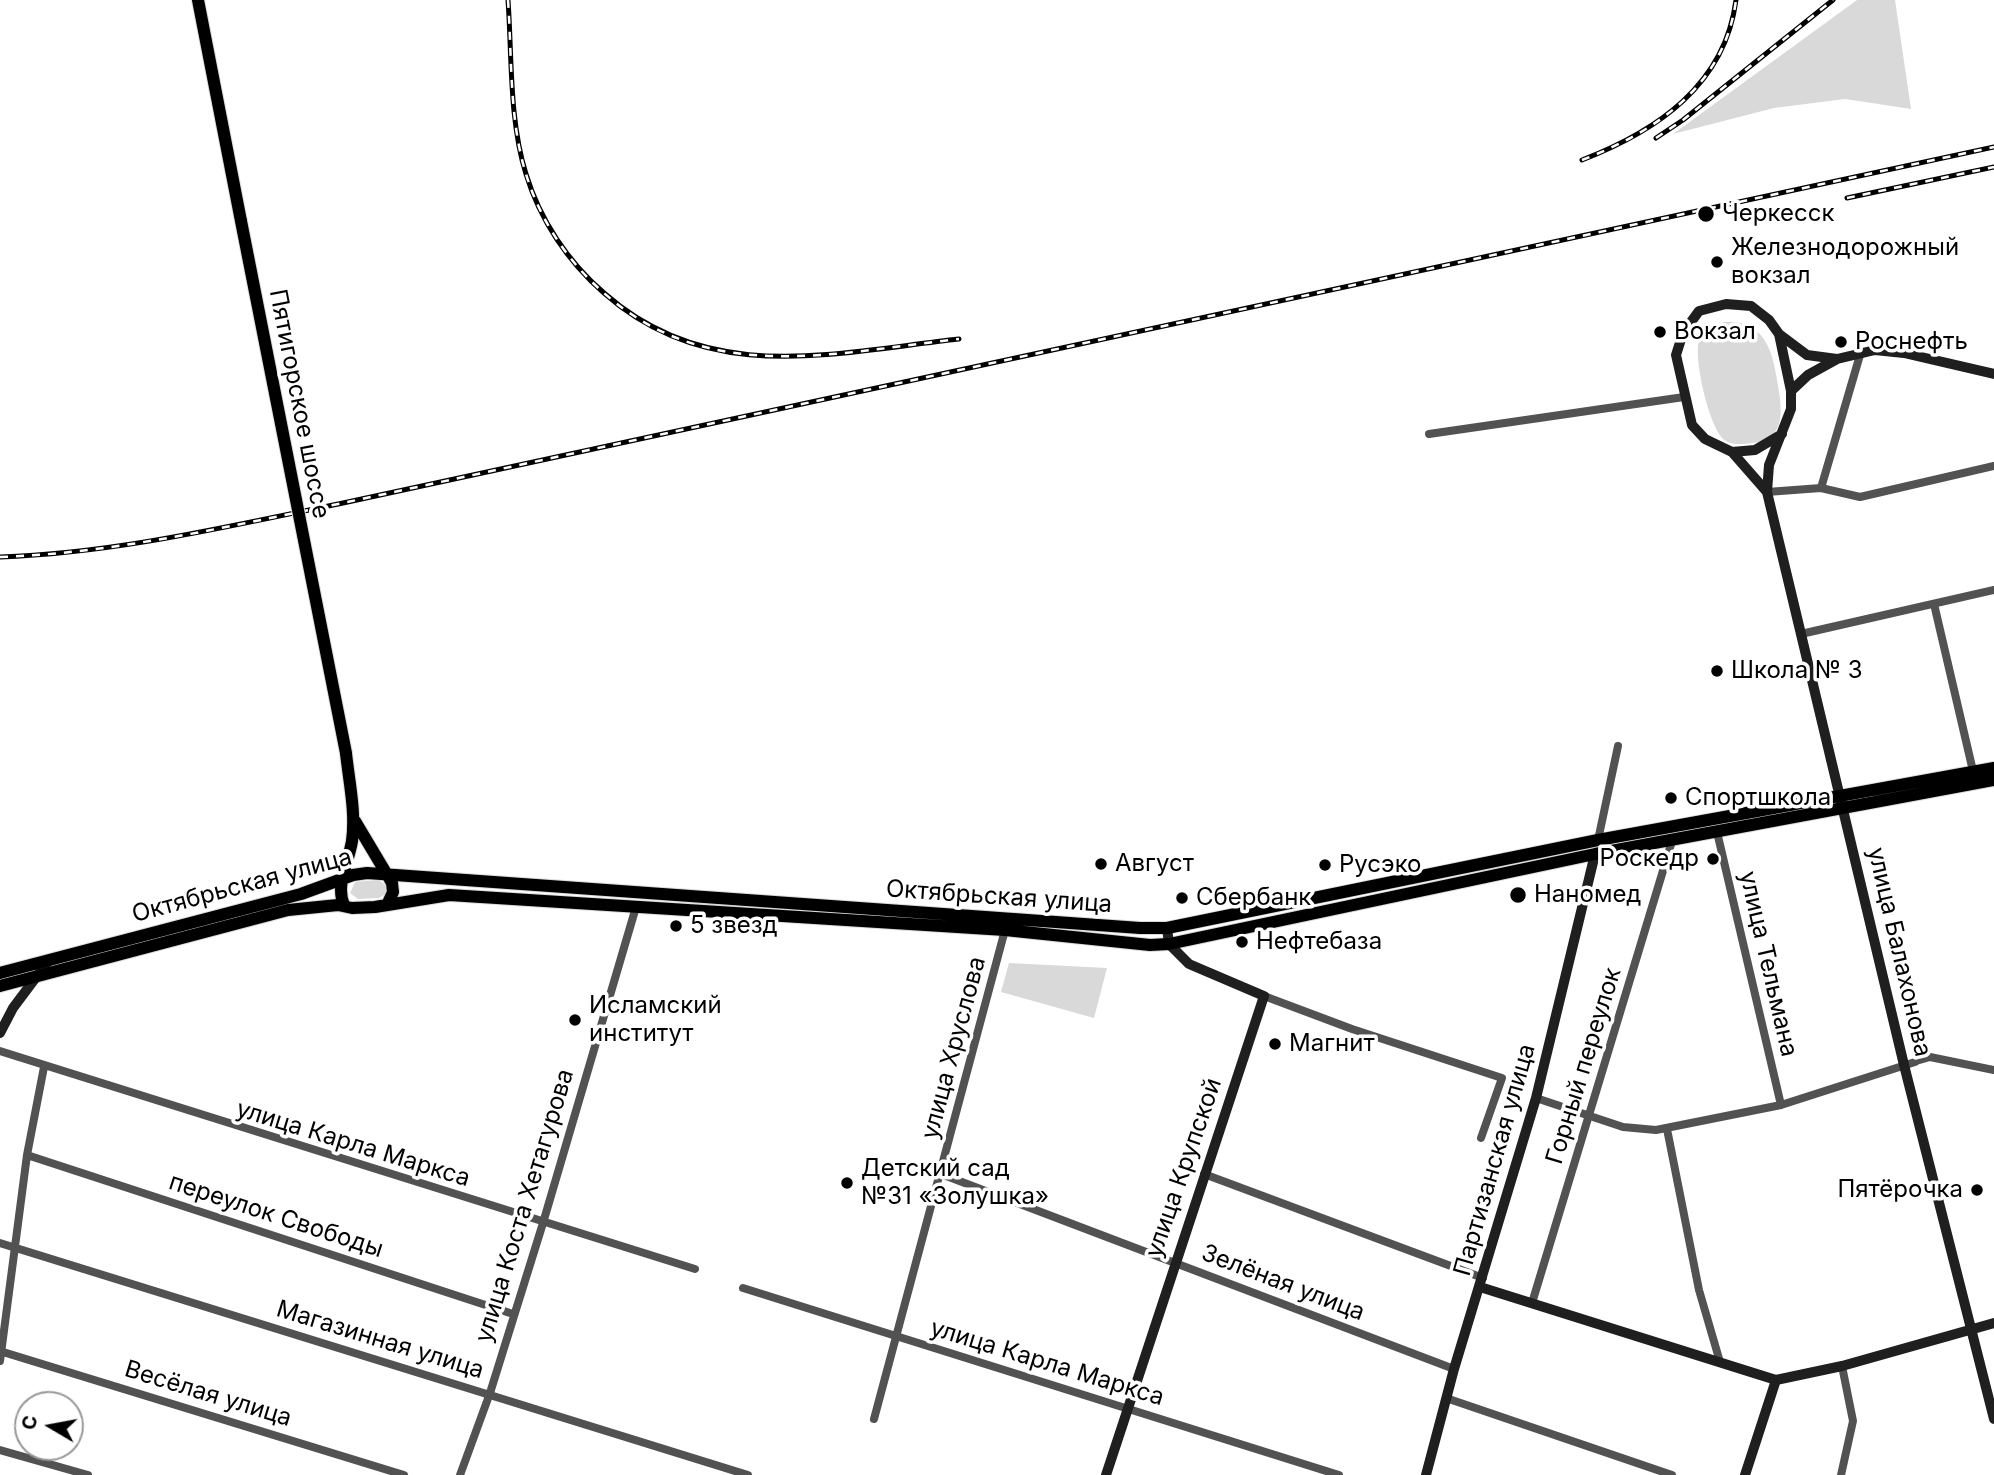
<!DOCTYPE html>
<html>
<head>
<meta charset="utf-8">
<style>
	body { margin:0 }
	#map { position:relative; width:1994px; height:1475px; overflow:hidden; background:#fff; font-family:Inter,sans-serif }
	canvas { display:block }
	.north { position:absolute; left:14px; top:1391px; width:70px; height:70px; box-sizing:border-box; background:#fff; border:2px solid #999; border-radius:50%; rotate:280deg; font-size:19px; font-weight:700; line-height:28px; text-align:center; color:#000 }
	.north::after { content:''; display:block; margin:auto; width:24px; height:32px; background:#000; clip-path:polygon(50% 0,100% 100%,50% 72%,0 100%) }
</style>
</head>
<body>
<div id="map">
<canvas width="1994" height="1475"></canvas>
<div class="north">С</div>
</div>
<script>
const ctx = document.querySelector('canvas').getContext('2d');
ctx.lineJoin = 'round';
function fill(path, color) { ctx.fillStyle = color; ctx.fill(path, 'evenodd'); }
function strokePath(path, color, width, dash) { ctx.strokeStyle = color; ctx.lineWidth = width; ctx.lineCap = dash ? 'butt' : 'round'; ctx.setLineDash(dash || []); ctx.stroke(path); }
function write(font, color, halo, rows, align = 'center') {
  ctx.font = font + ' Inter,sans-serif'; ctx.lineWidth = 7; ctx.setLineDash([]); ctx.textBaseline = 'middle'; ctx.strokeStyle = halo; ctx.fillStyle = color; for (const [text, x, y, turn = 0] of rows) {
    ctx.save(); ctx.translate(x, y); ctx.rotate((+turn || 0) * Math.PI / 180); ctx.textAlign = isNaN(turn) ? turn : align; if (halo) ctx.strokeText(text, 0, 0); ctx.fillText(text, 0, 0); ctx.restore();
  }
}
const green = new Path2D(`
	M1857,0H1895L1911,109L1845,99L1774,108L1673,134Z
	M1723,322C1762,319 1772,347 1777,380C1781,402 1788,437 1758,442C1748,444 1735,446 1726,441C1710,433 1693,357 1699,341C1703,330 1712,324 1723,322Z
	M379,880L387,886V893L379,898L358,899L350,893L355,882Z
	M1009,963L1107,968L1094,1018L1001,992Z`);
const street = new Path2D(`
	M1429,434L1684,397
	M1821,488L1860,355
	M1767,492L1821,488L1860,497L1994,466
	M1934,604L1973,771
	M1801,634L1994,590
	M1717,832L1781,1105
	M1598,840L1618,746
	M1264,996L1352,1029L1502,1078L1481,1138
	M0,1051L695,1269
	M1916,1061L1930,1057L1994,1070
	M1536,1098L1623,1127L1656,1130L1781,1105L1915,1062
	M1667,1129L1699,1290L1720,1362
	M27,1155L513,1314
	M941,1174L1454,1369
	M1204,1174L1483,1278
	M0,1243L748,1475
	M743,1288L1339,1475
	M1532,1303L1672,841
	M0,1351L404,1475
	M0,1361L27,1155L44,1067
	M1446,1398L1672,1475
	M874,1419L1005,930
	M0,1450L88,1475
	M460,1475L490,1393L543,1223L636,907
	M1841,1475L1853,1421L1842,1366`);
const secondary = new Path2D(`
	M1779,334L1807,355L1837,359L1875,350L1904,353L1994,374
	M1791,391L1808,375L1837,359
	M1732,452L1755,450L1782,434
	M1767,492L1732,452L1705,439L1692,425L1676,355L1683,333L1699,311L1726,304L1751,306L1769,320L1779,334L1791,391V409L1769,465L1767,492L1904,1065L1994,1419
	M0,1033L13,1008L49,960
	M1480,1287L1776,1380L1842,1366L1994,1323
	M1106,1475L1264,996L1189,964L1169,944L1167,928
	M1426,1475L1454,1369L1536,1098L1595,854
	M1745,1475L1776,1380`);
const primary = new Path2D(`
	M198,0L241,221
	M355,821L392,883L393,892L388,903
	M344,905C335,885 349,861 352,841C356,812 349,782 346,753
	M0,973L301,894L353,875L367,873L1140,928H1167L1598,840L1994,768
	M0,986L288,910L338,905L352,908L375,907L449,895L1005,930L1150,945L1169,944L1595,854L1994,780`);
const rail = new Path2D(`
	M508,0C512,56 509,120 526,174C540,220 568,262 604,293C709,386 832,353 959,339
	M1656,138L1683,120L1833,0
	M1582,160C1657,131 1725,85 1736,0
	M1847,198L1994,167
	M0,557C117,553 229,526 343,503L1994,147`);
const primaryBridge = new Path2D(`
	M241,221L346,753`);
const markers = [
	[1706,214,9,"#000"],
	[1717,262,7,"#000"],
	[1660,332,7,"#000"],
	[1841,342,7,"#000"],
	[1717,671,7,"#000"],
	[1671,798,7,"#000"],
	[1713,859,7,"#000"],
	[1101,864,7,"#000"],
	[1325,865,7,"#000"],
	[1518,895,9,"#000"],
	[1182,898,7,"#000"],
	[676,926,7,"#000"],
	[1242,942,7,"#000"],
	[575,1020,7,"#000"],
	[1275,1044,7,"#000"],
	[847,1183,7,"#000"],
	[1977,1190,7,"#000"]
];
const poiNames = [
	["Черкесск",1722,214],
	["Железнодорожный",1731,248],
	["вокзал",1731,276],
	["Вокзал",1674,332],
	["Роснефть",1855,342],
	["Школа № 3",1731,671],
	["Спортшкола",1685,798],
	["Роскедр",1699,859,"right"],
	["Август",1115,864],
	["Русэко",1339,865],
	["Наномед",1534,895],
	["Сбербанк",1196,898],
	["5 звезд",690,926],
	["Нефтебаза",1256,942],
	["Исламский",589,1006],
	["институт",589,1034],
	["Магнит",1289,1044],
	["Детский сад",861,1169],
	["№31 «Золушка»",861,1197],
	["Пятёрочка",1963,1190,"right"]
];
const streetNames = [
	["Пятигорское шоссе",299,404,79],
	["Октябрьская улица",242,886,-15],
	["Октябрьская улица",999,897,4],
	["улица Балахонова",1899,952,77],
	["улица Тельмана",1768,964,77],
	["улица Хруслова",954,1048,-75],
	["Горный переулок",1584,1066,-73],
	["улица Карла Маркса",353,1144,17],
	["Партизанская улица",1495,1160,-74],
	["улица Крупской",1184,1168,-71],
	["улица Коста Хетагурова",525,1206,-73],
	["переулок Свободы",276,1216,18],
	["Зелёная улица",1283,1283,21],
	["Магазинная улица",380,1340,17],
	["улица Карла Маркса",1047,1363,17],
	["Весёлая улица",208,1394,17]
];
fill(green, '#d9d9d9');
strokePath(primary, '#dbdbdb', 14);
strokePath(street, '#525252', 8);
strokePath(secondary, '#1f1f1f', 10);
strokePath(primary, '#000', 12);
strokePath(rail, '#000', 5);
strokePath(rail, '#fff', 2.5, [8]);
strokePath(primaryBridge, '#dbdbdb', 14, []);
strokePath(primaryBridge, '#000', 12);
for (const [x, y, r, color] of markers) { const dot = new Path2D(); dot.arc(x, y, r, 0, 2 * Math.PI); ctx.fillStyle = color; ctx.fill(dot); strokePath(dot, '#fff', 2.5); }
write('24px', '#000', '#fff', poiNames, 'left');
write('24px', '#000', '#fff', streetNames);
</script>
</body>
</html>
